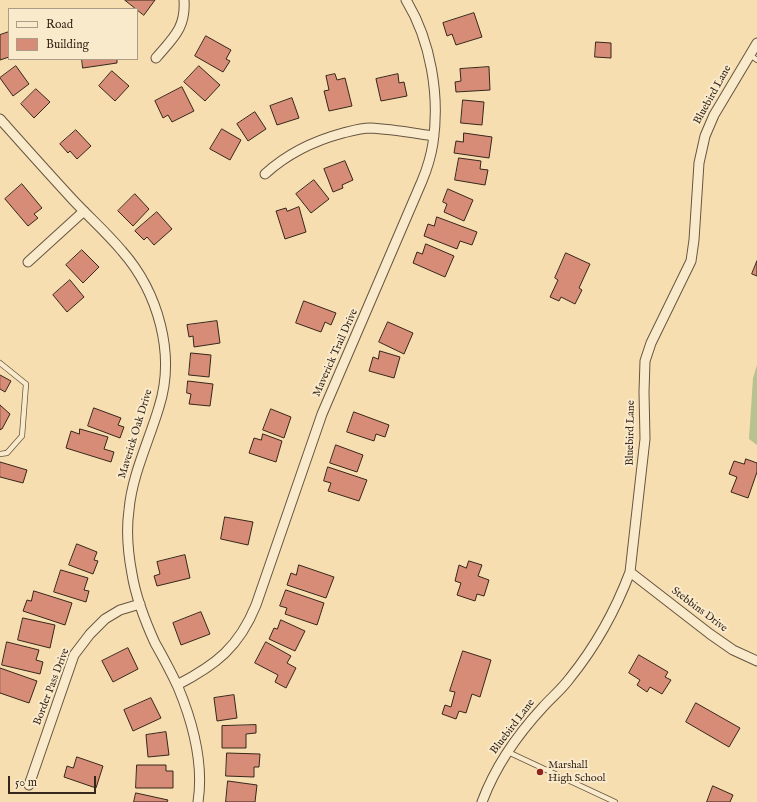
<!DOCTYPE html>
<html>
<head>
<meta charset="utf-8">
<style>
	body { margin:0 }
	#map { position:relative; width:757px; height:802px; overflow:hidden; background:#f7deb0; font-family:"IM FELL English",serif }
	canvas { display:block }
	.legend { position:absolute; left:8px; top:8px; width:130px; height:52px; box-sizing:border-box; background:#faeacc; border:1px solid #ac9c85; margin:0; padding:5px 7px; list-style:none; font-size:12px; color:#36271a }
	.legend li { display:flex; align-items:center; gap:8px; height:20px }
	.legend b { width:20px; border:1px solid #ac9c85 }
	.scale { position:absolute; left:8px; top:776px; width:88px; height:18px; box-sizing:border-box; border:2px solid #36271a; border-top:0; padding-left:5px; font-size:12px; line-height:14px; white-space:nowrap; color:#36271a; -webkit-text-stroke:3px #faeacc; paint-order:stroke }
</style>
</head>
<body>
<div id="map">
<canvas width="757" height="802"></canvas>
<ul class="legend">
<li><b style="height:5px;background:#faeacc"></b>Road</li>
<li><b style="height:11px;background:#d68c76"></b>Building</li>
</ul>
<div class="scale">50 m</div>
</div>
<script>
const ctx = document.querySelector('canvas').getContext('2d');
ctx.lineJoin = 'round';
function fill(path, color) { ctx.fillStyle = color; ctx.fill(path, 'evenodd'); }
function strokePath(path, color, width, dash) { ctx.strokeStyle = color; ctx.lineWidth = width; ctx.lineCap = dash ? 'butt' : 'round'; ctx.setLineDash(dash || []); ctx.stroke(path); }
function write(font, color, halo, rows, align = 'center') {
  ctx.font = font + ' "IM FELL English",serif'; ctx.lineWidth = 4; ctx.setLineDash([]); ctx.textBaseline = 'middle'; ctx.strokeStyle = halo; ctx.fillStyle = color; for (const [text, x, y, turn = 0] of rows) {
    ctx.save(); ctx.translate(x, y); ctx.rotate((+turn || 0) * Math.PI / 180); ctx.textAlign = isNaN(turn) ? turn : align; if (halo) ctx.strokeText(text, 0, 0); ctx.fillText(text, 0, 0); ctx.restore();
  }
}
const green = new Path2D(`
	M757,365V445L749,439L753,378Z`);
const building = new Path2D(`
	M125,0H155L144,15Z
	M474,13L482,37L456,45L452,34L447,36L443,23Z
	M9,32V57L0,60V35Z
	M206,36L231,50L226,59L230,61L223,72L195,56Z
	M596,42L611,43V58L595,57Z
	M82,59H117V63L83,68Z
	M16,66L29,84L13,96L0,78Z
	M199,66L220,85L205,101L184,82Z
	M489,67L490,90L456,92L455,82L461,81L460,69Z
	M112,71L129,86L115,101L99,86Z
	M335,74L337,80L345,78L352,106L329,111L324,91L329,90L326,76Z
	M398,74L399,83L404,82L407,96L381,101L376,79Z
	M182,87L194,111L172,122L168,115L163,118L155,101Z
	M36,89L50,102L34,118L21,104Z
	M292,98L299,118L277,125L270,106Z
	M463,100L484,102L482,125L461,123Z
	M255,112L266,129L248,141L237,124Z
	M222,129L241,140L230,160L210,149Z
	M76,130L91,146L77,159L70,151L68,153L60,144Z
	M464,133L492,137L489,158L454,153L456,141L463,142Z
	M459,158L481,161L480,169L488,170L485,185L455,180Z
	M345,161L353,180L342,185L343,188L333,192L324,169Z
	M314,180L329,199L311,213L296,194Z
	M22,184L42,208L34,214L38,218L28,226L5,199Z
	M448,189L473,200L464,221L444,212L447,204L443,202Z
	M135,194L149,209L133,226L118,211Z
	M299,207L306,232L285,239L276,211L286,208L287,211Z
	M157,212L172,229L154,245L147,237L144,240L135,231Z
	M437,217L477,232L472,245L460,241L457,249L424,236L428,224L434,226Z
	M426,244L454,256L445,277L413,263L417,252L422,254Z
	M82,250L99,267L83,283L66,265Z
	M566,253L590,264L579,288L582,290L575,304L561,297L559,301L550,297L558,280L555,278Z
	M757,261V276L752,274Z
	M70,280L84,297L67,312L53,295Z
	M304,301L336,313L331,325L325,322L321,332L296,323Z
	M217,321L220,343L194,347L193,336L189,337L187,325Z
	M388,322L413,333L404,354L379,342Z
	M380,351L400,357L394,378L369,371L373,357L378,359Z
	M191,353L211,355L209,377L189,375Z
	M0,375L11,381L5,392L0,389Z
	M188,381L213,384L210,406L189,404L191,394L187,393Z
	M0,405L10,414L2,429H1L0,430Z
	M94,408L121,418L118,425L124,427L120,438L88,426Z
	M271,409L291,417L284,438L263,430Z
	M354,412L389,425L385,437L376,434L374,441L347,432Z
	M80,429L108,437L104,449L114,452L111,462L66,448L71,431L79,434Z
	M263,434L282,441L276,462L249,453L254,438L261,440Z
	M336,445L363,455L357,472L330,463Z
	M746,459L757,463V472L748,498L731,492L737,477L729,474L734,461L744,464Z
	M0,462L27,470L23,483L0,477Z
	M328,467L367,480L359,501L328,491L331,483L324,481Z
	M225,517L253,522L248,545L221,539Z
	M77,544L97,552L94,560L98,561L93,574L69,565Z
	M185,555L190,578L157,586L154,576L160,574L157,562Z
	M469,561L482,565L478,576L489,580L484,596L477,594L475,601L457,595L461,583L455,581L459,565L466,568Z
	M299,565L334,577L326,598L287,585L291,573L296,575Z
	M61,570L88,578L84,590L89,591L86,602L54,592Z
	M286,590L324,603L317,625L285,614L287,608L280,606Z
	M34,591L72,603L65,625L23,611L27,600L31,601Z
	M201,612L210,634L181,645L173,623Z
	M23,618L55,625L50,648L18,640Z
	M281,620L305,631L295,651L269,639L274,628L277,629Z
	M7,642L39,650L36,660L43,662L40,674L2,665Z
	M266,642L291,656L287,663L296,668L286,688L275,682L278,675L255,663Z
	M128,648L138,669L113,682L102,661Z
	M463,651L491,660L480,697L472,694L466,713L459,711L456,719L442,714L445,705L451,707L455,692L450,691Z
	M639,655L668,672L665,677L671,680L662,694L650,687L647,692L637,685L640,680L629,673Z
	M0,668L37,681L29,703L0,693Z
	M234,695L237,718L217,721L214,698Z
	M151,698L161,718L133,731L124,710Z
	M696,703L740,728L729,747L686,722Z
	M256,725V733L246,734V748H222V726Z
	M166,732L169,755L148,757L146,735Z
	M227,753L260,754L259,767H254V777L226,776Z
	M77,757L103,766L96,788L64,777L67,766L73,768Z
	M137,765H166V771H173V788H136Z
	M228,781L257,785L255,802H226Z
	M713,786L733,795L730,802H707Z
	M136,793L168,800L167,802H134Z`);
const lane = new Path2D(`
	M750,55L757,60
	M0,363L26,384L22,436L7,453L0,454
	M508,752L615,802`);
const street = new Path2D(`
	M156,58C173,38 186,28 184,0
	M0,119C25,147 49,174 74,201C90,218 107,233 122,251C158,292 176,354 159,407C149,441 132,475 129,510C126,531 128,553 132,574C136,598 145,621 155,643C163,657 171,672 178,687C193,723 204,763 198,802
	M265,174C288,153 313,141 343,133C351,131 361,128 370,128C391,129 413,133 434,136
	M28,262L84,211
	M630,572L710,634L733,650L757,661
	M177,685C216,665 239,647 256,605L322,414L422,181C427,169 431,156 433,143C440,96 431,41 406,0
	M29,785L74,655L90,634L105,619L120,610L140,604
	M482,802C495,767 518,734 543,707C552,697 562,689 570,678C595,647 616,609 630,572L645,439L644,392L645,361L651,343L691,261L694,240L699,163L705,136L714,115L757,43`);
const markers = [
	[540,772,4,"#8f2418"]
];
const streetNames = [
	["Bluebird Lane",713,95,-61],
	["Maverick Trail Drive",336,353,-66],
	["Bluebird Lane",631,433,-89],
	["Maverick Oak Drive",136,434,-73],
	["Stebbins Drive",699,610,37],
	["Border Pass Drive",52,687,-69],
	["Bluebird Lane",513,727,-53]
];
const poiNames = [
	["Marshall",548,766],
	["High School",548,779]
];
fill(green, '#b8c28e');
fill(building, '#d68c76');
strokePath(building, '#36271a', 1);
strokePath(lane, '#665540', 6);
strokePath(street, '#665540', 11);
strokePath(lane, '#faeacc', 4.5);
strokePath(street, '#faeacc', 9);
for (const [x, y, r, color] of markers) { const dot = new Path2D(); dot.arc(x, y, r, 0, 2 * Math.PI); ctx.fillStyle = color; ctx.fill(dot); strokePath(dot, '#faeacc', 1.5); }
write('11px', '#36271a', '#faeacc', streetNames);
write('11px', '#36271a', '#faeacc', poiNames, 'left');
</script>
</body>
</html>
